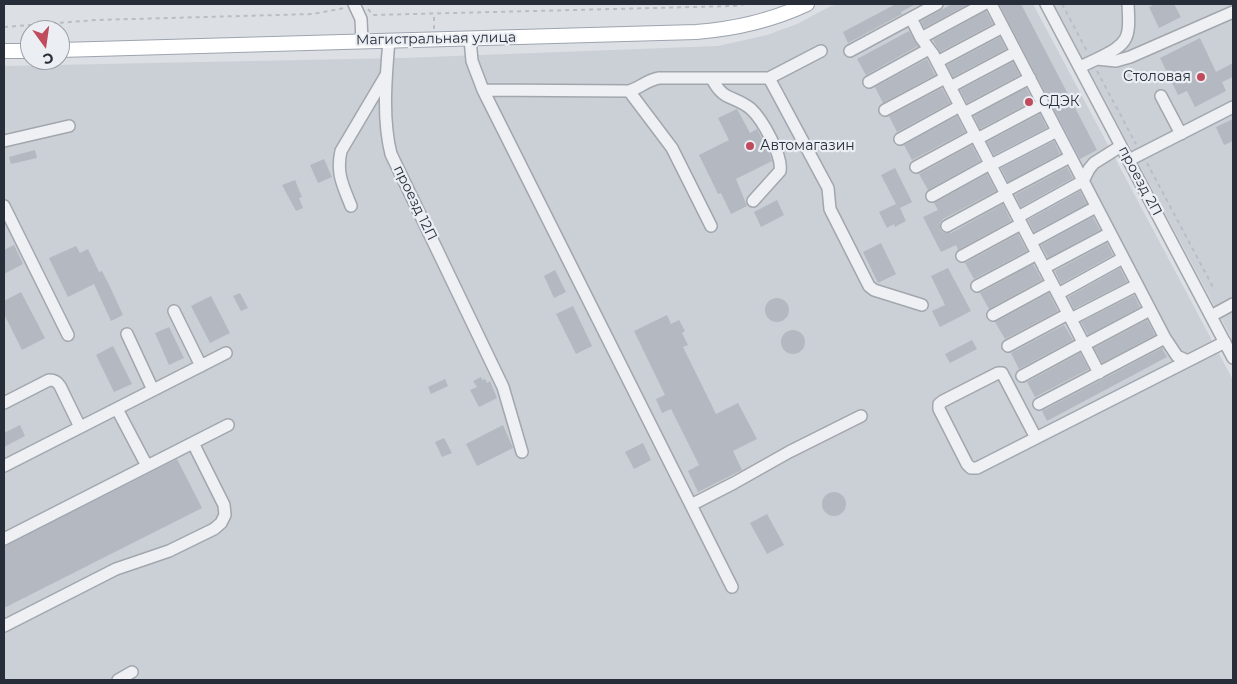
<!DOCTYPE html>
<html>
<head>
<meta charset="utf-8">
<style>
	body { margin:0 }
	#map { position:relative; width:1237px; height:684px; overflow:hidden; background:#dce0e5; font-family:Montserrat,sans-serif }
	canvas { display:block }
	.frame { position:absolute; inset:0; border:5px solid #272e3a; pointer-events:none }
	.north { position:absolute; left:20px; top:20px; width:50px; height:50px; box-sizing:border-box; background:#ebeef3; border:1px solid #9da1a9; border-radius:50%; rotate:166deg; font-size:14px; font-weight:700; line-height:20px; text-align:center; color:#272e3a }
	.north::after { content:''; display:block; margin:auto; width:18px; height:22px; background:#c04b5c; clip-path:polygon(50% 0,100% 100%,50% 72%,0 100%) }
</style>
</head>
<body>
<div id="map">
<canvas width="1237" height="684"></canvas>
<div class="frame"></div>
<div class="north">С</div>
</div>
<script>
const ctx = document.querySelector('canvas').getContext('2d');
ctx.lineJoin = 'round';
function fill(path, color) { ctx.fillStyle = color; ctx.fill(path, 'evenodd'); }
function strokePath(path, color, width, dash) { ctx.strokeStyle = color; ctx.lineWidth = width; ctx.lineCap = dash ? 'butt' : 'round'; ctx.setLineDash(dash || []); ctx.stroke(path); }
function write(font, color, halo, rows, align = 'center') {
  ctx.font = font + ' Montserrat,sans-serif'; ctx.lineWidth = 4.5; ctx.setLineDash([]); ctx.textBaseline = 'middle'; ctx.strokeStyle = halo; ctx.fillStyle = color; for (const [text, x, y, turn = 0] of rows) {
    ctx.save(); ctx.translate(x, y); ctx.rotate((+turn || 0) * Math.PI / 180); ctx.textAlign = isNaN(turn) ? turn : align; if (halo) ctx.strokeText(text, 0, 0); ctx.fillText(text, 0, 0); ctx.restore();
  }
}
const built = new Path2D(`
	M838,4H1033L1233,380V680H4V66L402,58L718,46L767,35L797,24L829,7Z
	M1054,4H1233V341Z`);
const building = new Path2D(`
	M896,4H916L901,12L902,14L848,43L843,32Z
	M952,4H969L924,28L921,21Z
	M999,4H1021L1097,150L1080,159Z
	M1155,4H1174L1181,17L1159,28L1149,7Z
	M986,11L993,24L940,52L933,40Z
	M909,31L918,46L866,75L857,59Z
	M1000,37L1006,49L953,77L947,65Z
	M1200,38L1216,72L1233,63V77L1222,82L1226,91L1195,107L1187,91L1178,95L1160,58Z
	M927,59L935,75L883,103L875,87Z
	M1013,62L1020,75L967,103L960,90Z
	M942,88L950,103L897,132L889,116Z
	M1026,88L1033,101L980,129L974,116Z
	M737,109L750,133L757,129L768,150L772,161L736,179L747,206L731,214L721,193L718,194L699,155L729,140L718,118Z
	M1040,114L1047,128L994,155L987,142Z
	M957,116L965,132L912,160L904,145Z
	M1233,119V141L1224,145L1216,127Z
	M1054,141L1060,154L1008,182L1001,168Z
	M972,145L980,161L928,190L919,174Z
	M35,150L37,158L11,164L9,157Z
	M324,159L332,177L318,183L310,165Z
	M1067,167L1073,178L1021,207L1015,195Z
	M895,168L912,202L900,208L906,221L895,227L894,224L887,228L879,212L896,204L881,175Z
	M987,174L996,191L943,219L940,223V229L944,233H951L1003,204L1011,221L958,250L956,245L941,252L923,217L938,210L934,203Z
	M295,180L302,197L299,198L303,208L296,211L282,185Z
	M1080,191L1087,204L1034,232L1028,220Z
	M777,200L784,215L761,227L754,212Z
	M1093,217L1100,230L1048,258L1041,245Z
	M1018,234L1027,251L974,279L965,263Z
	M881,243L896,274L878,283L863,252Z
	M1107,243L1113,255L1061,284L1055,271Z
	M14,245L23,264L4,274V250Z
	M76,246L80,253L88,249L99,272L102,271L112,291L123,315L111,321L94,284L68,297L49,258Z
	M1033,264L1042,280L989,309L980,293Z
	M948,268L971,311L940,327L932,311L945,305L931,276Z
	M1120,268L1127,282L1074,309L1068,297Z
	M555,270L566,292L554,298L544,276Z
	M21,292L45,338L22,350L4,314V301Z
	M240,293L248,308L241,311L233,296Z
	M1049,293L1058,311L1005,339L995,322Z
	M1134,295L1140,307L1088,335L1081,322Z
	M211,296L230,333L210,343L191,306Z
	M765 310a12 12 0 1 1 24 0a12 12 0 1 1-24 0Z
	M573,306L592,346L576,354L556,314Z
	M667,315L671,324L679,320L685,331L682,333L688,345L683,347L716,414L738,403L757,439L733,451L742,470L698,492L688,471L699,465L671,409L662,413L656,399L665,395L634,331Z
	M1147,320L1155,335L1102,363L1094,348Z
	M1064,325L1073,340L1019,369L1011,353Z
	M169,327L184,358L169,365L155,333Z
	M781 342a12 12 0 1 1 24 0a12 12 0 1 1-24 0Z
	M972,340L977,349L950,363L945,354Z
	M113,346L132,384L114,392L96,355Z
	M1162,348L1167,357L1047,421L1042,411Z
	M1080,353L1089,369L1035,397L1027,382Z
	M481,377L482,380L485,379L487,383L490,381L497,398L479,407L470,390L477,387L473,381Z
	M445,379L448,386L431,394L428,387Z
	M20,425L25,436L4,447V433Z
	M503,425L513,448L477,466L466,444Z
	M444,438L452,453L442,457L435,442Z
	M643,443L651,460L634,469L625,452Z
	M177,459L202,508L4,608V546Z
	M822 504a12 12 0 1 1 24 0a12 12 0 1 1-24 0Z
	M767,514L784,545L767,554L750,523Z`);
const path = new Path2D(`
	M1062,4L1088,53
	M368,9L373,15L733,6L747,4
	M4,27L96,20L313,14L344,8
	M434,29V14
	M1097,71L1136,144
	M1147,163L1214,289`);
const minor = new Path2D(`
	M354,4L361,19L362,41
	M991,4L1165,338L1177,356L1188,361
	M1046,4L1233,358
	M911,18L921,38L933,54L1099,373
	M921,38L984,4
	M470,39L472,61L483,90L732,587
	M389,40C386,77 382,118 391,154L503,387L522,452
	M850,51L937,4
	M1097,59C1129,43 1130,40 1128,4
	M937,62L1003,27
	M1080,67L1097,59L1116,61L1130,57L1233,12
	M769,78L821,51
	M712,79C724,102 734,95 751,109C762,119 783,156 780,171L753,201
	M869,82L929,49
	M950,87L1016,52
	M483,90L629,91C640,88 647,80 659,78H769L828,188L830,209L869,286L874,290L922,305
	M629,91L672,148L711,226
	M1161,96L1181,134
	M885,110L945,78
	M964,113L1030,78
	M900,139L960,106
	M977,139L1043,104
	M4,141L69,126
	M1129,160L1233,107
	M991,165L1057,131
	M916,167L975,135
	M1004,192L1070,157
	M932,196L990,164
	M4,206L68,335
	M351,206C343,185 336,174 341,151L386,75
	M1018,217L1083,181L1089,169L1094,163L1121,146
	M947,226L1006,194
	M1031,242L1096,207
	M962,256L1021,224
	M1044,268L1110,233
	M977,286L1037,254
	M1058,294L1123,258
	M174,311L201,366
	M993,315L1052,283
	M1211,316L1233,304
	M1071,319L1137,285
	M127,334L153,390
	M1084,345L1150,310
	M1008,346L1068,314
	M1022,376L1083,343
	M4,403L49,380C54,380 57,381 60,386L80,427
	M1039,404L1165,338
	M117,409L147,466
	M1036,438L1002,373H998L943,401L939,404V409L967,464L971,468H977L1225,342
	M4,466L226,353
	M691,505L734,483L789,452L861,416
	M4,539L228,425
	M4,626L116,569L169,551L214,529L221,523L225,515L224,505L193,443
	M118,680L132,672`);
const major = new Path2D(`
	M60,50L696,32C735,29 771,21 807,4
	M4,51H30`);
const markers = [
	[1201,77,5,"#c04b5c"],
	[1029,102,5,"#c04b5c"],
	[750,146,5,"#c04b5c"]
];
const streetNames = [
	["Магистральная улица",436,39,-1],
	["проезд 2П",1140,181,62],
	["проезд 12П",415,203,64]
];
const poiNames = [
	["Столовая",1191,77,"right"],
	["СДЭК",1039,102],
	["Автомагазин",760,146]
];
fill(built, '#cbcfd6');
fill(building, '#b4b9c1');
strokePath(minor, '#a2a7ae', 14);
strokePath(major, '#9da4af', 16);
strokePath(path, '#babec4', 2, [4, 4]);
strokePath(minor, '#eef0f4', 11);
strokePath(major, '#fff', 14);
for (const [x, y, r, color] of markers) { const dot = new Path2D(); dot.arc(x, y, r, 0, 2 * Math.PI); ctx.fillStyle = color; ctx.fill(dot); strokePath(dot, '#ebeef3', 2); }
write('14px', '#272e3a', '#ebeef3', streetNames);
write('14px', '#272e3a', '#ebeef3', poiNames, 'left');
</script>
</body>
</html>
